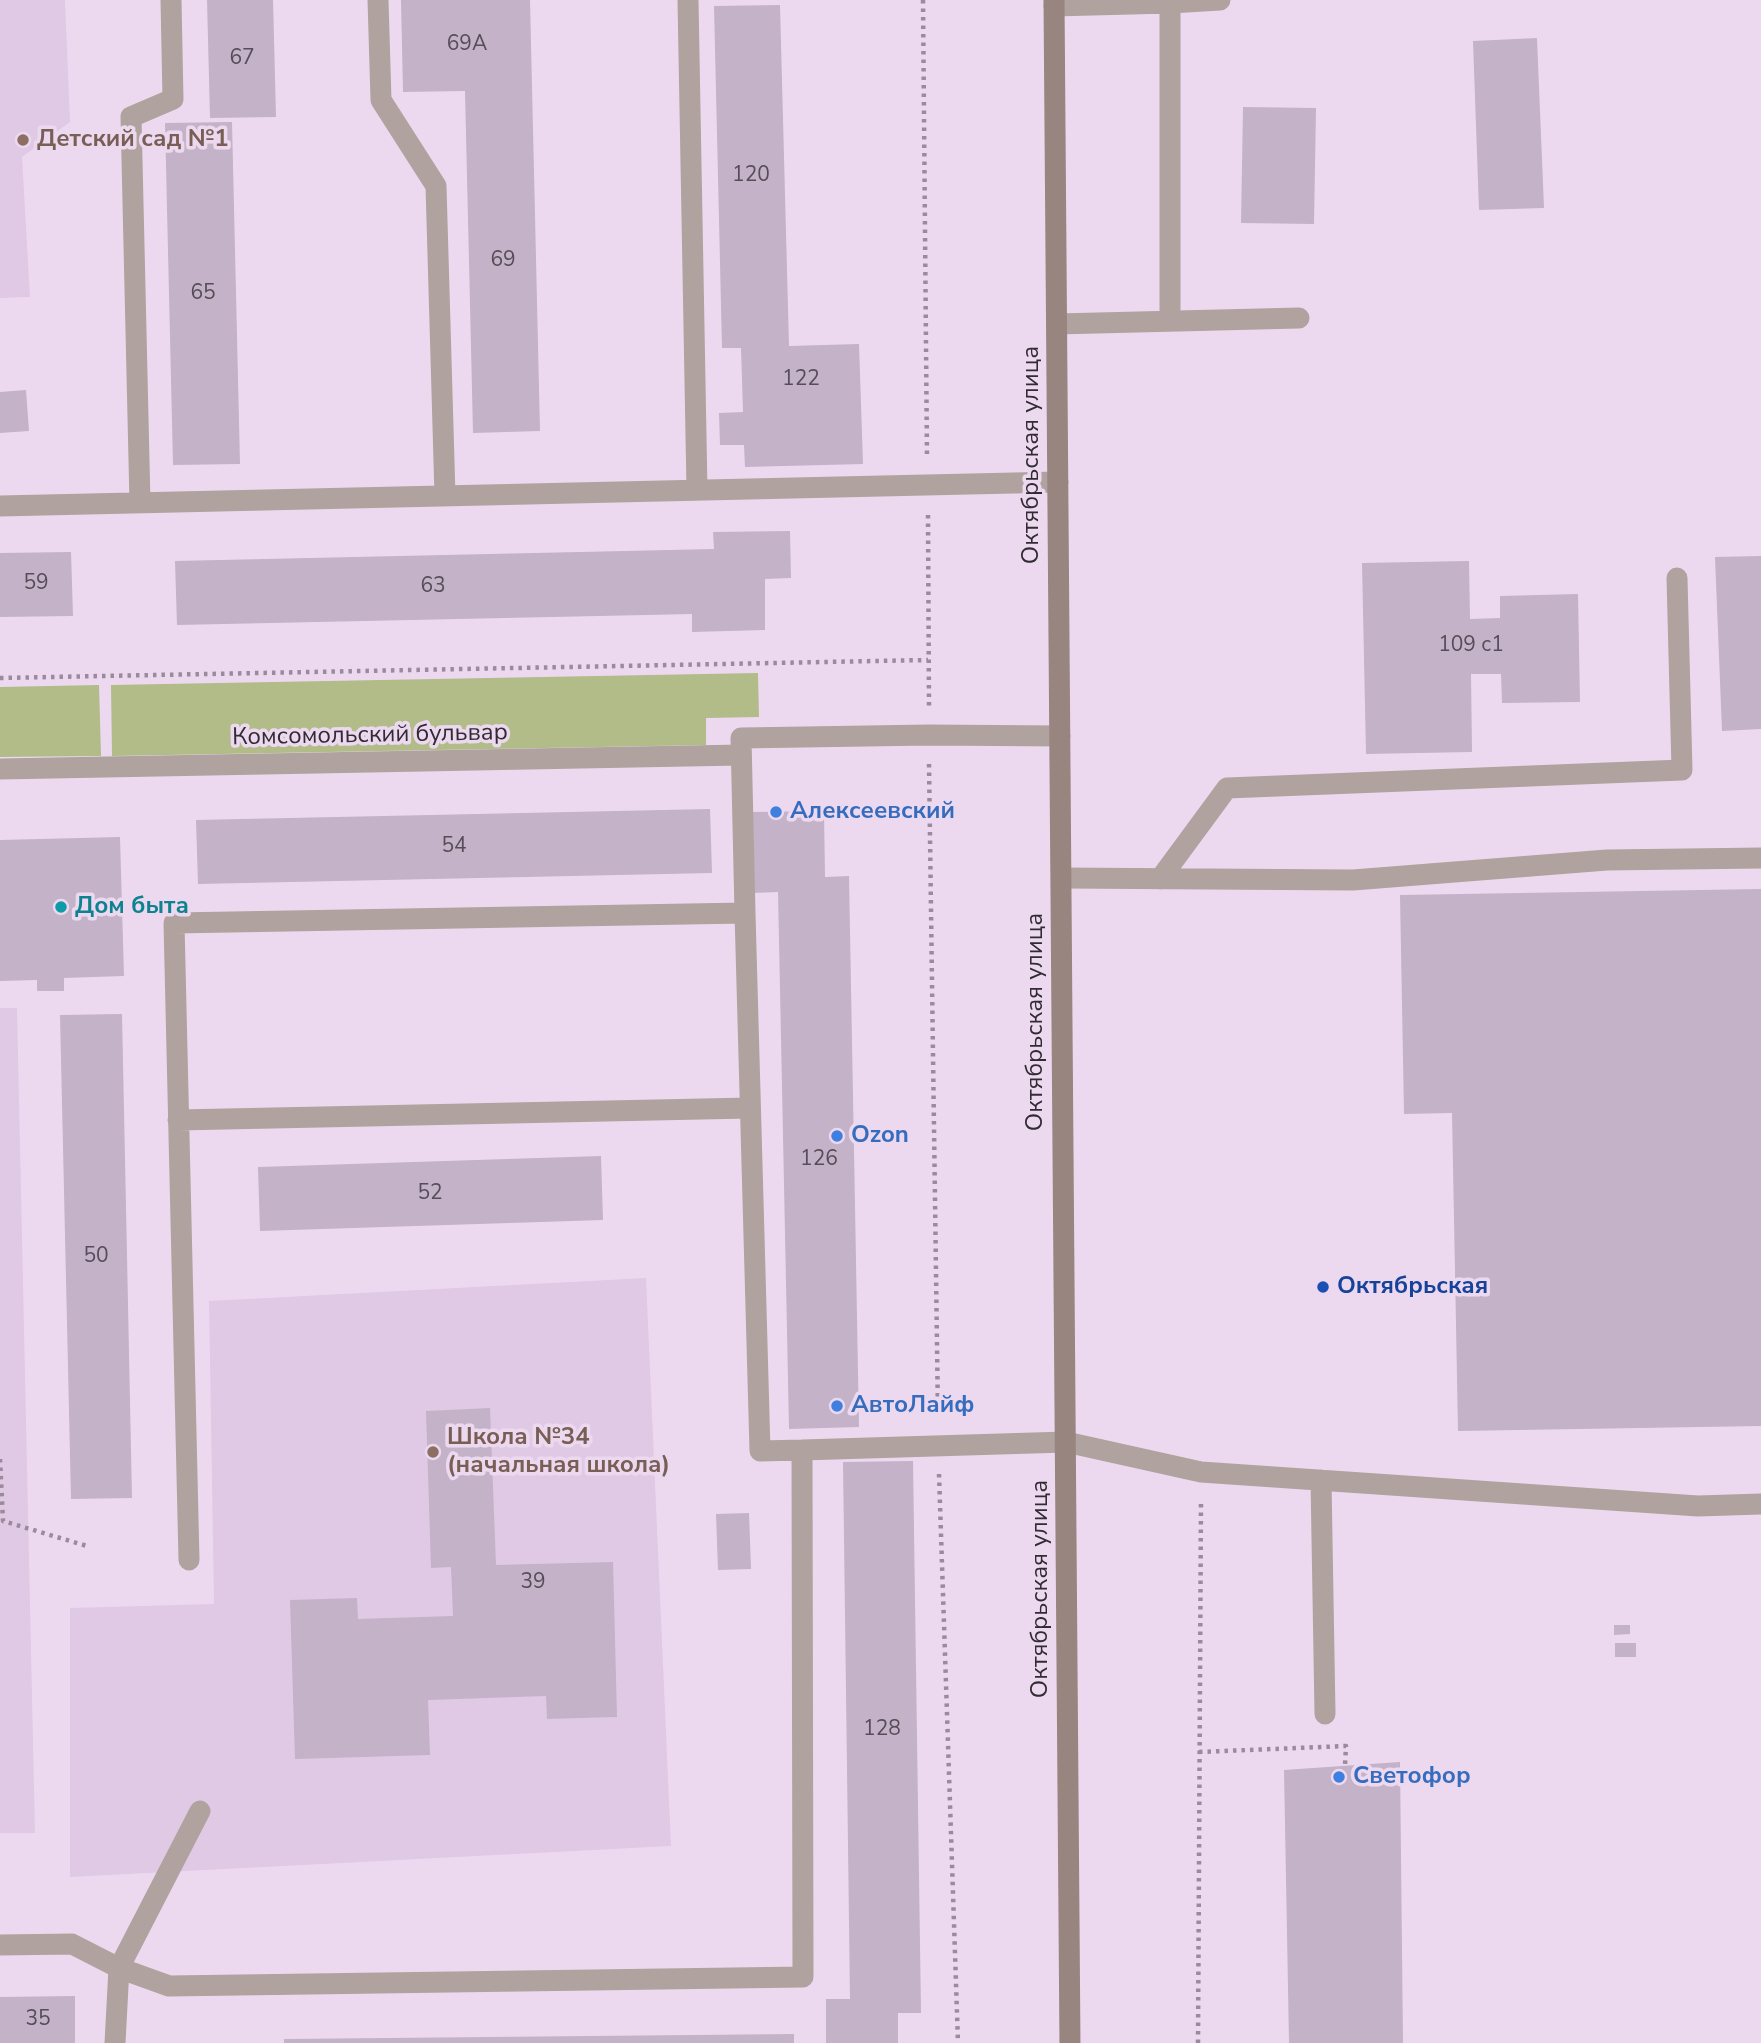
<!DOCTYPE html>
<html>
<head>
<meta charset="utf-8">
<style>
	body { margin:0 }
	canvas { display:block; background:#ecd9ef }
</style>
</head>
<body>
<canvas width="1761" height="2043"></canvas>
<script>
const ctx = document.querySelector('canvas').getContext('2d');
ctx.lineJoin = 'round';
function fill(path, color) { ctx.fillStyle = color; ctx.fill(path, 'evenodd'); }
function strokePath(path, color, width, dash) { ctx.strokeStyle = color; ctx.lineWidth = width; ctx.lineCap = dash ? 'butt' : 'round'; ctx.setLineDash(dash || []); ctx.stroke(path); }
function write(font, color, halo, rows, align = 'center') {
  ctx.font = font + ' "Nunito Sans",sans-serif'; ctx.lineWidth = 7; ctx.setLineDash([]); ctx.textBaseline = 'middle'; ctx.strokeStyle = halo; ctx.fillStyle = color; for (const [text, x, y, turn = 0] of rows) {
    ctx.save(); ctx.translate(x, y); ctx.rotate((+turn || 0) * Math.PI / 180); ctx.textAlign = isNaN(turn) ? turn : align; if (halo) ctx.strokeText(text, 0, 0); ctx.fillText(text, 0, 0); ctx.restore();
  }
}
const built = new Path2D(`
	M0,0H65L70,122L22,157L30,297L0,298Z
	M0,1008H17L35,1833H0Z
	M646,1278L671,1846L70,1877V1608L214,1604L209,1301Z`);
const green = new Path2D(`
	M758,673L759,717L706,718V745L112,756L111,685Z
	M99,685L101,756L0,757V687Z`);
const building = new Path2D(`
	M207,0H273L276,117L210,118Z
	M401,0H530L540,431L473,433L465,91L403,92Z
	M780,5L789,346L859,344L863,464L745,467L744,445H720L719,413L743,412L741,348H722L714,6Z
	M1537,38L1544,208L1479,210L1473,41Z
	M1243,107L1316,108L1314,224L1241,223Z
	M232,122L240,464L173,465L165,123Z
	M26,390L29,431L0,433V392Z
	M790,531L791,578L765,579V630L692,632V614L177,625L175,561L714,549L713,532Z
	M71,552L73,616L0,617V553Z
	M1761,556V729L1722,731L1715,557Z
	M1469,561L1470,619L1500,618V596L1578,594L1580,702L1502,703L1501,674H1471L1472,752L1366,754L1362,563Z
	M710,809L712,873L198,884L196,820Z
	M824,811L825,877L849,876L859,1427L789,1429L778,892L753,893L752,812Z
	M120,837L124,976L64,978V991H37V980L0,981V840Z
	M1761,889V1426L1458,1431L1452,1113L1404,1114L1400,895Z
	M122,1014L132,1498L71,1499L60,1015Z
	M601,1156L603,1220L260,1231L258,1167Z
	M490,1408L496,1565L613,1562L617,1717L547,1719L546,1696L428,1700L430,1755L295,1759L290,1600L357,1598L358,1619L453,1616L451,1567L431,1568L426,1411Z
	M913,1461L921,2013H898V2043H826V1999H850L843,1462Z
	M749,1513L751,1569L718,1570L716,1514Z
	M1614,1625H1630V1634L1614,1635Z
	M1615,1643H1636V1657H1615Z
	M1400,1762L1403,2043H1289L1284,1770Z
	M75,1996V2043H0V1997Z
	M794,2034V2043H284V2039Z`);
const path = new Path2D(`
	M923,0L927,458
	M928,515L929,706
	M0,678L928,660
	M929,764L938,1417
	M0,1459L3,1521L87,1546
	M939,1474L958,2043
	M1199,1752L1346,1746L1345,1765
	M1198,2043L1201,1501`);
const lane = new Path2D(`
	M378,0L381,100L436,186L445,496
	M688,0L697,490
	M1170,3L1220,0
	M1054,6L1170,3V321
	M1057,324L1299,318
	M140,503L131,117L173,99L171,0
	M0,506L1058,482
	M1062,878L1353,880L1607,860L1761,858
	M1160,879L1227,788L1682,770L1677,578
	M745,913L741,738L929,735L1060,736
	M178,1120L750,1108
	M802,1450L1066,1442L1201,1472L1698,1506L1761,1504
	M1321,1480L1325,1714
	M189,1560L174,923L745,913L760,1451L802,1450L803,1977L169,1986L119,1968L200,1811
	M0,1945L72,1944L119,1968L115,2043`);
const street = new Path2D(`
	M0,769L741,755`);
const secondary = new Path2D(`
	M1054,0L1070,2043`);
const markers = [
	[23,140,7,"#8d6e63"],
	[776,812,7,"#3f7fe0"],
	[61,907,7,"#0f9aa8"],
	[837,1136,7,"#3f7fe0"],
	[1323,1287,7,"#1a4fb4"],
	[837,1406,7,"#3f7fe0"],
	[433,1452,7,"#8d6e63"],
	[1339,1777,7,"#3f7fe0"]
];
const numberNames = [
	["69А",467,45],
	["67",242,59],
	["120",751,176],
	["69",503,261],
	["65",203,294],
	["122",801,380],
	["59",36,584],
	["63",433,587],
	["109 с1",1471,646],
	["54",454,847],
	["126",819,1160],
	["52",430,1194],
	["50",96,1257],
	["39",533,1583],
	["128",882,1730],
	["35",38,2020]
];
const educationNames = [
	["Детский сад №1",37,140],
	["Школа №34",447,1438],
	["(начальная школа)",447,1466]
];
const streetNames = [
	["Октябрьская улица",1032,455,-90],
	["Комсомольский бульвар",370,736,-1],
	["Октябрьская улица",1036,1022,-90],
	["Октябрьская улица",1041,1589,-90]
];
const shopNames = [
	["Алексеевский",790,812],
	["Ozon",851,1136],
	["АвтоЛайф",851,1406],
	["Светофор",1353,1777]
];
const cultureNames = [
	["Дом быта",75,907]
];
const transitNames = [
	["Октябрьская",1337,1287]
];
fill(built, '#e0c9e5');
fill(green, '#b1bc88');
fill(building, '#c4b2c8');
strokePath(path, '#998b9b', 4.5, [3.5, 5]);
strokePath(lane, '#b0a39f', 21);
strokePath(street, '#b0a39f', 21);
strokePath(secondary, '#988580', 21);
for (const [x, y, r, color] of markers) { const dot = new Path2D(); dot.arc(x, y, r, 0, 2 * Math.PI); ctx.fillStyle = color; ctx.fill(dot); strokePath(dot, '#ecd9ef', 2.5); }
write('21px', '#564d58', null, numberNames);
write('bold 24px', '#785e54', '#ecd9ef', educationNames, 'left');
write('24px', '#322b33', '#ecd9ef', streetNames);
write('bold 24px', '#366cbe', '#ecd9ef', shopNames, 'left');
write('bold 24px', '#0d838f', '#ecd9ef', cultureNames, 'left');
write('bold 24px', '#164399', '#ecd9ef', transitNames, 'left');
</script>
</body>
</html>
